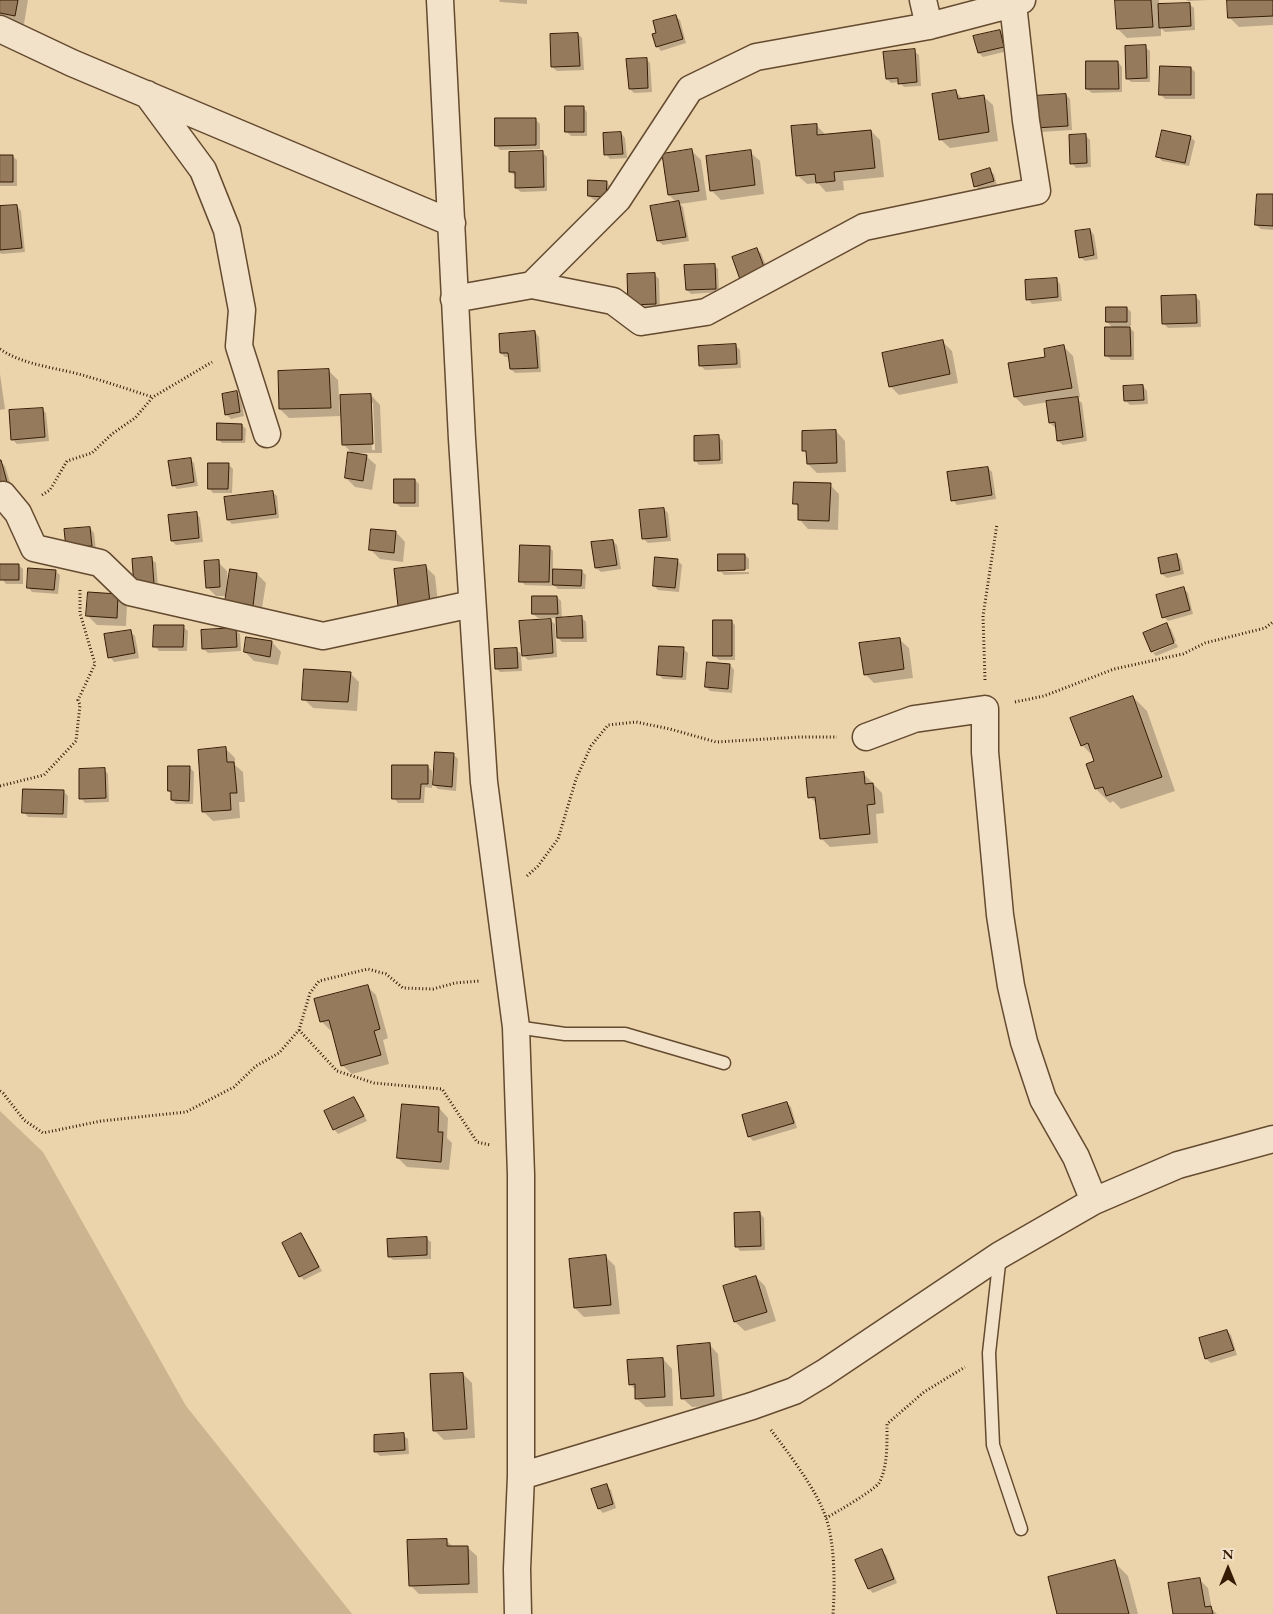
<!DOCTYPE html>
<html>
<head>
<meta charset="utf-8">
<style>
	body { margin:0 }
	#map { position:relative; width:1273px; height:1614px; overflow:hidden; background:#ebd3ac; font-family:"EB Garamond",serif }
	canvas { display:block }
	.north { position:absolute; left:1203px; top:1544px; width:50px; height:50px; -webkit-text-stroke:4px #f2e2c9; paint-order:stroke; rotate:0deg; font-size:14px; font-weight:700; line-height:20px; text-align:center; color:#371c05 }
	.north::after { content:''; display:block; margin:auto; width:18px; height:22px; background:#371c05; clip-path:polygon(50% 0,100% 100%,50% 72%,0 100%) }
</style>
</head>
<body>
<div id="map">
<canvas width="1273" height="1614"></canvas>
<div class="north">N</div>
</div>
<script>
const ctx = document.querySelector('canvas').getContext('2d');
ctx.lineJoin = 'round';
function fill(path, color) { ctx.fillStyle = color; ctx.fill(path, 'evenodd'); }
function strokePath(path, color, width, dash) { ctx.strokeStyle = color; ctx.lineWidth = width; ctx.lineCap = dash ? 'butt' : 'round'; ctx.setLineDash(dash || []); ctx.stroke(path); }
const green = new Path2D(`
	M0,1111L43,1152L186,1406L352,1614H0Z`);
const shadow = new Path2D(`
	M0,0H28L24,24L0,20Z
	M499,0H527V4L500,2Z
	M1116,0H1159V5L1189,4L1194,8L1195,30L1165,32L1161,28V36L1127,38L1118,29Z
	M1186,0H1209L1188,1Z
	M1229,0H1273V25L1239,27L1229,17Z
	M675,16L680,20L686,43L661,51L657,46Z
	M999,31L1004,35L1008,51L983,57L979,53Z
	M578,34L582,38L584,70L557,71L552,67Z
	M1145,47L1150,51V82H1131L1127,78Z
	M914,51L919,55L921,86L904,87L899,82L891,83L887,79Z
	M646,59L650,63L652,92L634,93L630,89Z
	M1118,62L1122,67V92L1092,93L1087,89Z
	M1191,68L1195,72V99H1165L1160,94Z
	M956,92L964,100L983,96L993,105L998,141L950,148L940,139Z
	M1066,95L1070,99L1072,130L1040,132L1036,127Z
	M583,107L587,112V136H571L566,131Z
	M536,120L540,124V149L500,150L496,145Z
	M816,125L826,135L871,131L880,140L884,177L843,181L844,190L826,192L818,183L807,184L797,175Z
	M621,133L625,138L627,158L610,159L606,154Z
	M1085,135L1090,140L1091,167L1076,168L1072,163Z
	M1190,137L1195,141L1189,166L1162,161L1158,156Z
	M692,151L701,160L707,200L680,204L683,207L689,241L663,245L658,241L677,203L669,195Z
	M542,152L547,157V191L521,192L516,188V176L510,172Z
	M750,152L760,161L764,194L721,200L711,190Z
	M0,156H12L17,160V186H0Z
	M989,170L994,174L997,186L980,191L976,186Z
	M606,182L610,186V201L594,200L589,196Z
	M1273,195V230L1261,229L1256,225Z
	M17,206L21,211L25,252L2,254L0,253V208Z
	M1090,230L1094,235L1098,259L1085,261L1080,257Z
	M756,249L761,253L771,279L747,288Z
	M714,265L718,269L719,292L691,294L687,290Z
	M655,275L659,279L660,308L634,309Z
	M1056,279L1060,284L1062,301L1032,304L1028,299Z
	M1196,297L1200,301L1201,327L1168,328L1164,324Z
	M1127,308L1131,312V326H1127L1134,332V360H1111L1107,356L1113,328L1107,322Z
	M535,332L539,337L541,372L515,373L511,369L510,357H505L501,353Z
	M943,342L952,351L958,383L899,395L890,386Z
	M735,345L740,350L741,368L705,370L700,365Z
	M1064,347L1073,356L1080,397L1076,398L1082,403L1087,441L1063,445L1058,441L1057,427H1054L1050,423L1048,402L1024,406L1015,397L1009,364L1047,358Z
	M329,371L338,380L340,416L289,418L280,409Z
	M0,374L5,409L0,410Z
	M1143,386L1147,391L1148,404L1130,405L1125,400Z
	M237,393L241,397L244,416L231,419L226,414Z
	M371,395L380,405L382,453H358V455L366,456L376,465L372,490L355,487L346,478L353,454L343,444ZM370,403H373L375,450H372Z
	M42,409L46,413L49,441L17,444L13,440Z
	M242,425L246,429L245,443H222L218,439Z
	M836,431L845,441L846,472L817,473L808,464V454L804,450Z
	M718,436L723,441V464L699,465L695,460Z
	M190,459L194,463L198,486L177,489L173,485Z
	M0,461L5,466L11,486L0,489Z
	M228,464L233,469L232,493H213L209,488Z
	M988,468L992,472L996,499L957,505L953,500Z
	M415,480L419,484V507H400L396,503Z
	M830,485L839,494L838,530L808,529L799,519L800,508L794,503Z
	M272,492L277,496L279,518L232,524L228,520Z
	M664,509L668,513L671,541L648,543L643,538Z
	M196,513L200,518L203,542L176,545L172,541Z
	M90,528L94,533L96,550L71,552Z
	M396,532L405,542L403,562L380,559L371,550Z
	M613,541L617,545L621,569L601,572L596,568Z
	M549,547L553,551V571H581L586,575L585,589H558L552,583V586L525,585L521,581Z
	M745,555L749,559V569L722,570V572H749V574L724,575L720,570Z
	M1177,555L1181,560L1184,574L1167,578L1162,574L1160,559Z
	M151,559L156,563L158,588L140,589Z
	M677,560L682,565L679,592L658,590L654,586Z
	M218,562L227,571L228,583L257,574L266,583L261,614L227,596H216L207,587Z
	M18,565L23,569V584H6L2,579Z
	M426,567L435,576L439,612L409,615L400,606Z
	M55,571L60,575L58,594L32,592L28,587Z
	M1184,589L1188,593L1193,614L1168,621L1164,617Z
	M118,595L127,604L126,626L97,625L88,616Z
	M557,597L561,601L562,619L582,618L586,622L587,642H562L558,638L557,618H538L533,614Z
	M550,620L555,624L557,657L528,660L523,655Z
	M731,621L735,625V660H719L714,655Z
	M1166,625L1171,629L1176,641L1152,650V652L1145,633Z
	M183,627L188,631L187,651H159L155,646Z
	M236,630L240,634L241,651L208,653L203,648Z
	M130,631L135,636L139,658L114,662L110,657Z
	M899,639L909,648L913,678L874,683L865,674Z
	M272,642L281,652L278,665L254,661L245,652Z
	M1176,643L1178,647L1156,656L1153,653Z
	M516,649L521,654L522,671L500,672L496,668Z
	M683,649L688,653L686,680L663,679L658,674Z
	M708,663L730,665L734,670L732,693L710,691L706,687Z
	M350,673L359,682L357,711L313,708L304,699Z
	M1133,697L1147,711L1175,791L1121,809L1113,801L1110,803L1096,789V762L1095,758L1082,745Z
	M226,749L235,758V765L243,772L245,802H239L240,818L213,821L203,811Z
	M454,755L458,759L456,791L438,789L434,785Z
	M427,766L432,771V788L425,787L424,803H398L394,798Z
	M190,768L194,772L193,804H176L172,800V794L169,791Z
	M104,769L108,774L109,802L85,803L81,798Z
	M863,773L882,793L884,813L876,814L878,843L830,847L821,838L818,805L810,797Z
	M63,791L68,796L67,818L28,817L24,812Z
	M367,986L376,995L388,1038L383,1040L389,1064L352,1074L342,1065L333,1030H330L321,1021Z
	M354,1099L358,1103L367,1121L338,1134L334,1129Z
	M787,1103L791,1107L797,1128L753,1141L749,1136Z
	M439,1108L448,1118L447,1138L452,1143L449,1170L407,1167L398,1158Z
	M760,1213L764,1218L765,1250L740,1251L736,1246Z
	M301,1234L305,1239L322,1271L304,1280L300,1276Z
	M426,1238L431,1242V1259L393,1260L389,1256Z
	M606,1257L615,1266L620,1314L584,1317L575,1308Z
	M756,1277L765,1286L776,1321L745,1331L735,1322Z
	M1227,1331L1231,1335L1237,1355L1211,1363L1206,1359L1200,1339Z
	M709,1344L718,1354L723,1405L692,1407L682,1398Z
	M663,1359L672,1369L673,1406L646,1407L636,1398V1390L630,1384Z
	M463,1374L472,1383L475,1438L444,1440L435,1431Z
	M403,1435L408,1439L409,1454L380,1456L375,1451Z
	M606,1486L611,1490L616,1508L603,1513L599,1509Z
	M446,1540L453,1547H467L477,1556L478,1593L419,1594L410,1585Z
	M881,1551L886,1555L897,1583L873,1593L869,1589Z
	M1114,1562L1128,1576L1138,1614H1059Z
	M1199,1579L1208,1588L1212,1609L1217,1614H1175Z`);
const building = new Path2D(`
	M0,0H18L15,16L0,13Z
	M1115,0H1151L1153,27L1117,29Z
	M1227,0H1273V16L1228,18Z
	M1190,3L1191,26L1159,28L1158,4Z
	M676,15L683,39L656,47L652,34L656,33L653,21Z
	M1000,30L1004,47L978,53L973,36Z
	M578,33L580,66L551,67L550,34Z
	M1146,45L1147,78L1126,79L1125,46Z
	M915,49L917,82L898,84V78L886,79L883,52Z
	M647,58L648,88L629,89L626,59Z
	M1086,61H1118L1119,89H1086Z
	M1160,66L1191,67V95H1159Z
	M956,90L958,99L984,95L989,132L939,140L932,94Z
	M1066,94L1068,126L1035,128L1033,96Z
	M565,106H584V132H565Z
	M495,118H536V145L495,146Z
	M817,124V135L871,130L875,168L834,172L835,181L816,183L815,174L796,176L791,126Z
	M1162,130L1191,136L1185,163L1156,157Z
	M621,132L623,154L604,155L603,133Z
	M1086,134L1087,163L1070,164L1069,135Z
	M692,149L699,191L668,195L662,154Z
	M751,150L755,185L710,191L706,156Z
	M543,151L544,187L515,188V172H509V152Z
	M0,155H13V182H0Z
	M990,168L994,181L974,187L971,174Z
	M588,180L607,181L606,197L588,196Z
	M1257,194H1273V226L1255,225Z
	M679,201L686,237L657,241L650,206Z
	M17,205L22,248L0,250V206Z
	M1090,229L1094,255L1079,258L1075,231Z
	M757,248L767,275L742,285L732,257Z
	M715,264L716,289L686,290L684,265Z
	M655,273L656,304L628,305L627,274Z
	M1057,278L1058,297L1026,300L1025,280Z
	M1196,295L1197,323L1162,324L1161,296Z
	M1106,307H1127V322H1106Z
	M1105,327H1130L1131,356H1105Z
	M535,331L538,368L510,369L508,353H500L499,334Z
	M943,340L950,374L889,387L882,353Z
	M736,344L737,364L699,366L698,346Z
	M1064,345L1072,388L1014,397L1008,363L1045,357L1044,349Z
	M329,369L331,408L279,409L278,371Z
	M1143,385L1144,400L1124,401L1123,386Z
	M237,391L240,412L225,415L222,394Z
	M371,394L373,444L342,445L340,395Z
	M1078,397L1083,437L1057,441L1055,422L1049,423L1046,401Z
	M43,408L45,437L11,440L9,410Z
	M217,423L242,424V440H217Z
	M836,430L837,463L807,464L806,451H802V431Z
	M719,435L720,460L694,461V436Z
	M348,452L367,455L363,481L345,478Z
	M191,458L194,482L172,486L168,461Z
	M0,460H1L7,482L0,484Z
	M208,463H229L228,489H208Z
	M988,467L992,495L951,501L947,472Z
	M394,479H415V503H394Z
	M794,482L831,483L829,521L798,520V504H793Z
	M273,491L276,514L227,520L224,497Z
	M664,508L667,537L642,539L639,510Z
	M197,512L199,538L171,541L168,515Z
	M90,527L92,546L66,548L64,529Z
	M371,529L396,531L394,553L369,550Z
	M613,540L617,565L595,568L591,542Z
	M520,545L550,546L549,582H519Z
	M718,554H745V570L718,571Z
	M1177,554L1180,570L1161,574L1158,558Z
	M152,557L154,584L134,586L132,559Z
	M655,557L678,559L675,588L653,586Z
	M219,560L220,587L206,588L204,561Z
	M0,564H19V580H0Z
	M426,565L430,603L398,606L394,569Z
	M28,568L56,570L54,590L27,588Z
	M230,569L257,573L253,606L225,602Z
	M553,569L582,570L581,586L553,585Z
	M1184,587L1190,610L1162,618L1156,595Z
	M88,592L118,594L117,618L86,616Z
	M532,596H557L558,614H532Z
	M582,616L583,638H557L556,618Z
	M551,619L553,653L522,656L519,621Z
	M713,620H732V656H713Z
	M1167,623L1174,643L1151,652L1143,633Z
	M154,625H184L183,647H153Z
	M236,628L237,647L202,649L201,630Z
	M131,630L135,653L108,658L104,634Z
	M246,637L272,641L270,657L244,652Z
	M900,638L904,669L864,675L859,643Z
	M659,646L684,647L682,677L657,675Z
	M517,648L518,668L495,669L494,649Z
	M707,662L730,664L728,689L705,687Z
	M304,669L351,672L348,702L302,700Z
	M1133,696L1162,777L1106,796L1103,787L1095,789L1086,764L1094,761L1088,743L1081,746L1070,718Z
	M226,747L227,762H234L237,793H230L231,810L202,812L198,750Z
	M435,752L454,753L452,787L433,785Z
	M392,765H428V784H421L420,799H392Z
	M168,766H190L189,801L171,800V791H168Z
	M105,768L106,798L79,799V769Z
	M864,772L865,784L873,783L875,804L867,805L870,834L820,839L815,797L808,798L806,778Z
	M23,789L64,790L63,814L22,813Z
	M368,985L380,1029L374,1031L381,1055L341,1066L329,1020L320,1022L314,999Z
	M354,1097L364,1116L333,1130L324,1111Z
	M787,1102L794,1123L748,1137L742,1115Z
	M402,1104L439,1107L438,1132H443L441,1162L397,1158Z
	M760,1212L761,1246L735,1247L734,1213Z
	M301,1233L319,1267L299,1277L282,1243Z
	M427,1237V1255L388,1257L387,1239Z
	M606,1255L611,1305L574,1308L569,1259Z
	M756,1276L767,1312L734,1322L723,1286Z
	M1227,1330L1234,1350L1205,1359L1199,1338Z
	M710,1343L714,1396L681,1399L677,1346Z
	M663,1358L665,1397L635,1399V1384L629,1385L627,1360Z
	M463,1373L467,1429L433,1431L430,1374Z
	M404,1433L405,1450L374,1452V1435Z
	M607,1484L613,1504L598,1509L591,1489Z
	M447,1539V1546H468L469,1584L409,1586L407,1540Z
	M882,1549L894,1579L868,1589L855,1560Z
	M1115,1560L1129,1614H1057L1048,1577Z
	M1200,1578L1205,1607L1211,1606L1213,1614H1173L1168,1583Z`);
const path = new Path2D(`
	M0,349C24,366 61,368 89,377C111,383 132,391 153,397
	M42,495L50,490L67,461L92,453L112,434L135,418L153,397L212,362
	M985,680L983,616L997,524
	M1015,702L1044,696L1114,669L1183,654L1205,643L1265,628L1273,622
	M0,786L44,775L76,741L80,705L78,700L95,664L80,613V590
	M527,876L538,866L558,839L576,779L591,746L608,725L636,722L670,729L716,742L800,737H837
	M299,1030L337,1071L374,1083L442,1089L477,1142L490,1145
	M0,1091L3,1093L24,1120L43,1133L101,1121L186,1112L234,1087L256,1066L279,1053L299,1030L310,993L319,981L368,969L386,974L403,988L433,989L455,983L479,981
	M771,1430C789,1454 817,1490 826,1518C835,1543 835,1588 833,1614
	M826,1518C837,1512 873,1491 879,1483C888,1467 887,1442 887,1424L924,1392L965,1367`);
const service = new Path2D(`
	M516,1027L565,1034H625L724,1063
	M1000,1255L989,1353L993,1445L1021,1529`);
const minor = new Path2D(`
	M440,0L462,439L484,782L516,1027L521,1175V1476L517,1569L518,1614
	M923,0L929,26
	M0,29L72,63L452,223
	M147,94L203,170L227,230L242,310L239,346L267,434
	M532,285L618,199L690,89L756,57L929,26L1013,4L1022,0
	M454,299L532,285L613,301L641,322L706,312L864,227L1037,191L1026,121L1013,4
	M3,495L18,513L34,548L100,563L130,592L323,636L472,604
	M866,737L914,719L985,709V752L1000,915L1011,986L1024,1042L1043,1099L1076,1157L1094,1201
	M521,1476L752,1406L794,1391L824,1373L1000,1255L1094,1201L1178,1165L1273,1139`);
fill(green, '#ccb490');
fill(shadow, '#0003');
fill(building, '#957b5c');
strokePath(building, '#371c05', 1);
strokePath(service, '#644a2f', 15);
strokePath(minor, '#644a2f', 29);
strokePath(path, '#371c05', 3, [1, 2.5]);
strokePath(service, '#f2e2c9', 12);
strokePath(minor, '#f2e2c9', 26);
</script>
</body>
</html>
